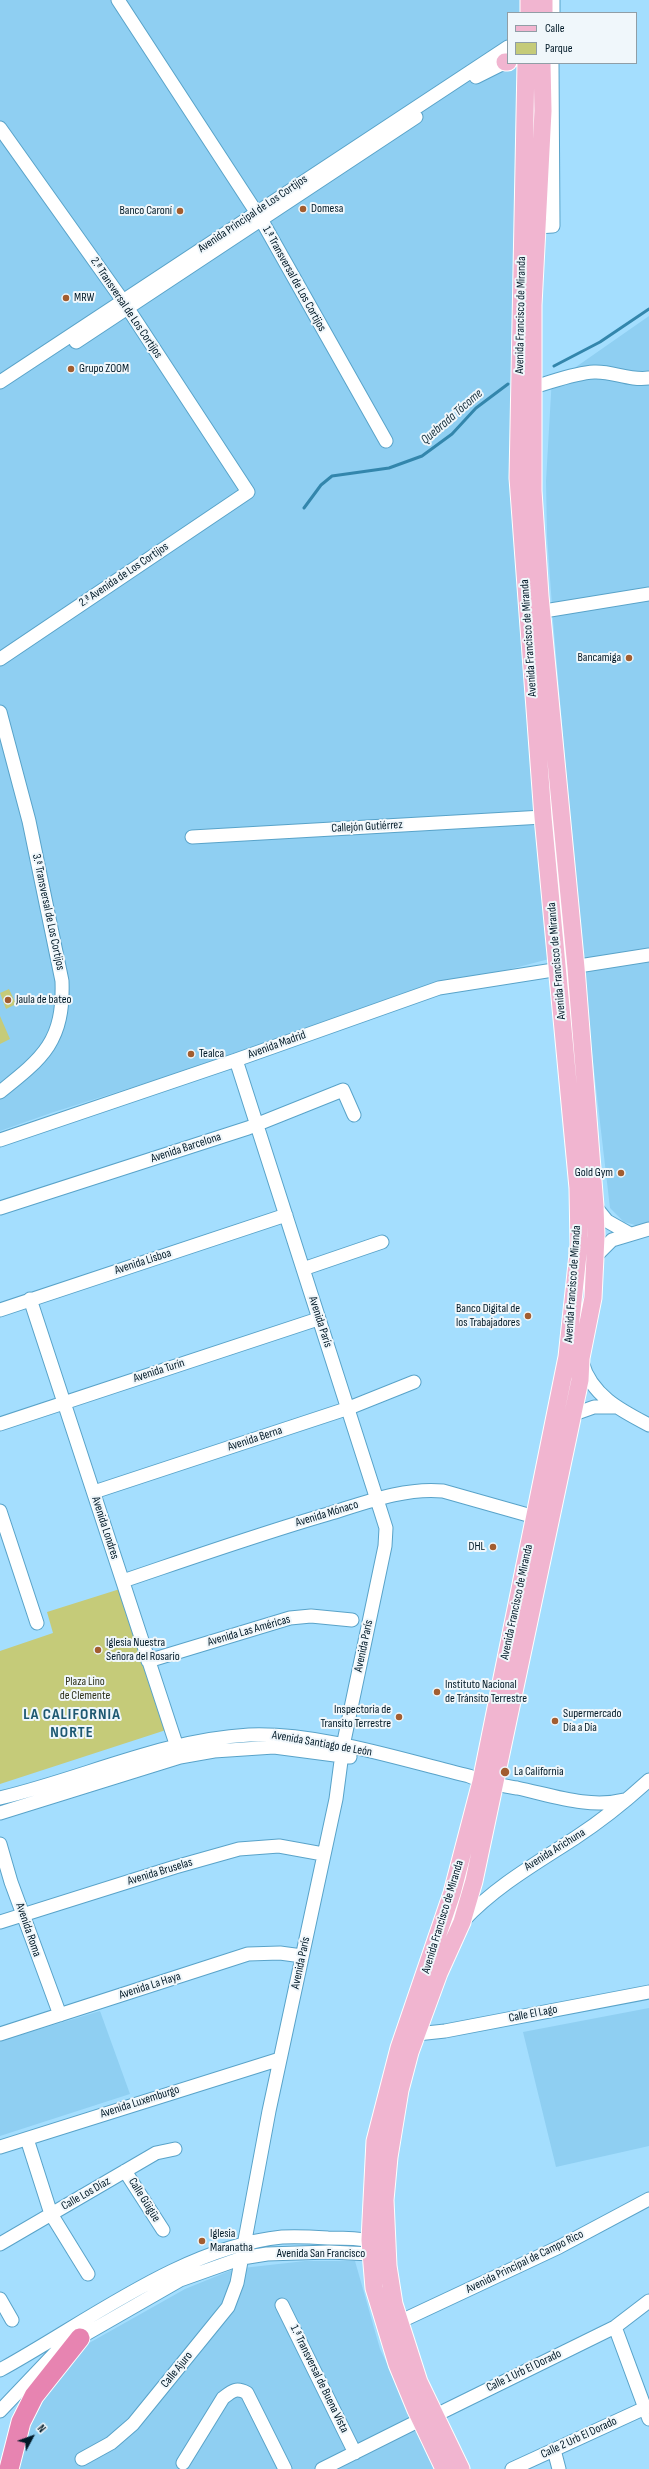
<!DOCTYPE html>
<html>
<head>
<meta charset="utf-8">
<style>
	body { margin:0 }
	#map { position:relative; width:649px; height:2469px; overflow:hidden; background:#a4defe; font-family:"Sofia Sans Condensed",sans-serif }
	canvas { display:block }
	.legend { position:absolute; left:507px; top:12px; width:130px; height:52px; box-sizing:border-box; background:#f0f7fb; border:1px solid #909ea6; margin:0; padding:5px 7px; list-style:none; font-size:12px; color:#001927 }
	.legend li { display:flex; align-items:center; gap:8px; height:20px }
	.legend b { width:20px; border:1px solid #909ea6 }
	.north { position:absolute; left:12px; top:2417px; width:40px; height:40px; -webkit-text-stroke:3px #f0f7fb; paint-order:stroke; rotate:49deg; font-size:11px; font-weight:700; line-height:16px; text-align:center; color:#001927 }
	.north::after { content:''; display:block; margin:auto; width:14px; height:18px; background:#001927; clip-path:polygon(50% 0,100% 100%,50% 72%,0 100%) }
</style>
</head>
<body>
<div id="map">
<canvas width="649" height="2469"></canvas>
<ul class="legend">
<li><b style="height:5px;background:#f1b5d0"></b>Calle</li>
<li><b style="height:11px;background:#c5cb79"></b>Parque</li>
</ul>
<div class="north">N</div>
</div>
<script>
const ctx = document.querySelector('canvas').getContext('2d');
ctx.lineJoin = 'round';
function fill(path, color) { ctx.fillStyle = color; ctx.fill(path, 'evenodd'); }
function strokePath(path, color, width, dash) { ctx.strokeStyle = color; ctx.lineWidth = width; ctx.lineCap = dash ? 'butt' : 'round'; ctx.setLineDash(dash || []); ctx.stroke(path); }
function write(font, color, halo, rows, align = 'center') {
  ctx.font = font + ' "Sofia Sans Condensed",sans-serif'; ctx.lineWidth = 4; ctx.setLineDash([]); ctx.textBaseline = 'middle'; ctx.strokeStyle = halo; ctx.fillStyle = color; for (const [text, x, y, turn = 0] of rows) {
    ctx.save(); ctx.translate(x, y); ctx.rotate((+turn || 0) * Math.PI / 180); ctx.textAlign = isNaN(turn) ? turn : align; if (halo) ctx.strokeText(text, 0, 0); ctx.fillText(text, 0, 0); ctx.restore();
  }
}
const built = new Path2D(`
	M0,0H525V13H508V63H523L513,320V524L521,643L549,959L480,977L51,1113L0,1131Z
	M649,316V1222L639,1226L624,1222L610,1208L586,1002L553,620L547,536L546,481L552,377L573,369Z
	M649,2008V2146L556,2167L523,2032Z
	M100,2011L130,2094L0,2136V2041Z
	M305,2261H355L380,2349L437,2469H13L35,2409L82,2347L185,2289L217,2276L234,2269Z`);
const green = new Path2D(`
	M9,989L16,1004L6,1009L0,993Z
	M0,1016L10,1039L0,1044Z
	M120,1589L166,1730L0,1784V1651L53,1633L47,1612Z`);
const stream = new Path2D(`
	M554,366L600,342L649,309
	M304,508L321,485L332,476L389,468L422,456L452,434L476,408L508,384`);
const minor = new Path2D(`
	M118,0L262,221L386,441
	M553,13V0
	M476,77L508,61
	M0,128L123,301L248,492L0,659
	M537,227L553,226L552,63
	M76,342L416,117
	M0,382L508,47
	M533,387C552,382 574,373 594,372C613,371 629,381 649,378
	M532,613L649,594
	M0,712L29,821L62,981C64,1041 44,1057 0,1092
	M192,837L543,817
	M0,1140L236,1060L439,988L649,955
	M595,1206L607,1221L630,1234
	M0,1208L248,1128L343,1090L354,1115
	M594,1258L612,1240L649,1229
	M303,1269L382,1242
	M30,1299L179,1753
	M0,1310L286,1215
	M582,1362C591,1395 620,1410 649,1425
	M566,1417L594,1407H614
	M0,1424L318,1319
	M94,1492L349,1408L414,1382
	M0,1511L37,1623
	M123,1581C191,1558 259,1534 328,1514C364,1503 405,1487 443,1491L535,1517
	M148,1661L290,1618L311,1616L352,1620
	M0,1798C84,1778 162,1740 249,1735C318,1732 402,1760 469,1776C484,1783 500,1785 517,1788C551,1795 589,1809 624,1800
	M0,1813L180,1757L214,1751L274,1747L350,1757
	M0,1844L11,1882L60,2015
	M463,1921C496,1886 535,1864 575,1838C601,1821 626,1801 649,1780
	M0,1922L175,1867L239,1849L279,1846L323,1854
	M0,2034L248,1954L280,1953L302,1956
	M417,2034L445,2031L649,1992
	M27,2139L51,2214L88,2274
	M0,2147L280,2059
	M125,2171L163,2230
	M0,2244L156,2153L175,2149
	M0,2299L12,2320
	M282,2305L355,2453
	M399,2322L559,2247L649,2199
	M615,2327L649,2419
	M0,2370C86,2323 183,2247 282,2237C297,2236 313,2237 328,2238C345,2238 362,2238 379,2243
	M0,2411L58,2350L180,2280L242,2258L267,2254L329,2252L371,2254L379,2250
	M434,2416L615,2327L649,2301
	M554,2450L559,2469
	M82,2459L111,2443L133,2424L228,2307L237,2283L269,2111L336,1799L343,1746L385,1546L386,1528L380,1509L236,1060
	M183,2463L223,2398C232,2391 236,2387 247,2393L285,2469
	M322,2469L420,2420
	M512,2469L645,2408`);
const major = new Path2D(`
	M529,13V0
	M544,13V0
	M505,62H508
	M444,2469L416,2410L397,2364L374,2288L370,2240L375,2141L399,2048L452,1893L481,1782L567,1357L579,1245L578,1188L543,817L518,478L526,63
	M461,2469L419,2382L394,2304L388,2266L385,2200L389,2157L400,2090L410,2052L439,1973L462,1922L474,1881L580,1380L581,1358L593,1298L596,1236L595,1206L576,968L540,596L533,491V305L543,111L542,63`);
const highway = new Path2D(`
	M9,2469L21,2422L34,2396L80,2338`);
const markers = [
	[303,209,4,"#a25d30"],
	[180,211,4,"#a25d30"],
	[66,298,4,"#a25d30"],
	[71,369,4,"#a25d30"],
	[629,658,4,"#a25d30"],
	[8,1000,4,"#a25d30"],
	[191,1054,4,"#a25d30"],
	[621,1173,4,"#a25d30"],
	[528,1316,4,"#a25d30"],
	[493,1547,4,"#a25d30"],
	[98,1650,4,"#a25d30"],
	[437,1692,4,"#a25d30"],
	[399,1717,4,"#a25d30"],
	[555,1721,4,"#a25d30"],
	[505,1772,5,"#a25d30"],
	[202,2241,4,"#a25d30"]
];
const poiNames = [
	["Domesa",311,209],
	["Banco Caroní",172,211,"right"],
	["MRW",74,298],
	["Grupo ZOOM",79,369],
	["Bancamiga",621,658,"right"],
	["Jaula de bateo",16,1000],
	["Tealca",199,1054],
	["Gold Gym",613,1173,"right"],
	["Banco Digital de",520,1309,"right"],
	["los Trabajadores",520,1323,"right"],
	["DHL",485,1547,"right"],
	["Iglesia Nuestra",106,1643],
	["Señora del Rosario",106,1657],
	["Instituto Nacional",445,1685],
	["de Tránsito Terrestre",445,1699],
	["Inspectoria de",391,1710,"right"],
	["Transito Terrestre",391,1724,"right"],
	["Supermercado",563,1714],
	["Día a Día",563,1728],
	["La California",514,1772],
	["Iglesia",210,2234],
	["Maranatha",210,2248]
];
const streetNames = [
	["Avenida Principal de Los Cortijos",253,214,-34],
	["1.ª Transversal de Los Cortijos",294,279,61],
	["2.ª Transversal de Los Cortijos",126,308,56],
	["Avenida Francisco de Miranda",521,315,-89],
	["2.ª Avenida de Los Cortijos",124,575,-34],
	["Avenida Francisco de Miranda",529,638,-94],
	["Callejón Gutiérrez",367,827,-3],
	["3.ª Transversal de Los Cortijos",48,912,78],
	["Avenida Francisco de Miranda",557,961,-95],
	["Avenida Madrid",277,1045,-20],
	["Avenida Barcelona",186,1148,-18],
	["Avenida Lisboa",143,1262,-18],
	["Avenida Francisco de Miranda",573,1284,-86],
	["Avenida París",320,1322,72],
	["Avenida Turín",159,1371,-18],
	["Avenida Berna",255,1439,-18],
	["Avenida Mónaco",327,1514,-17],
	["Avenida Londres",105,1528,72],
	["Avenida Francisco de Miranda",517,1602,-78],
	["Avenida Las Américas",249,1631,-16],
	["Avenida París",364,1646,-78],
	["Avenida Santiago de León",322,1744,10],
	["Avenida Arichuna",555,1850,-32],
	["Avenida Bruselas",160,1872,-17],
	["Avenida Francisco de Miranda",443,1917,-73],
	["Avenida Roma",28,1930,71],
	["Avenida París",301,1963,-78],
	["Avenida La Haya",150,1986,-18],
	["Calle El Lago",533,2014,-11],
	["Avenida Luxemburgo",140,2102,-18],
	["Calle Los Díaz",86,2194,-30],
	["Calle Güigüe",144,2200,58],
	["Avenida San Francisco",321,2254],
	["Avenida Principal de Campo Rico",525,2262,-26],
	["Calle Ajuro",177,2370,-51],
	["Calle 1 Urb El Dorado",524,2371,-26],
	["1.ª Transversal de Buena Vista",319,2379,64],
	["Calle 2 Urb El Dorado",579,2438,-25]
];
const parkNames = [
	["Plaza Lino",85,1682],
	["de Clemente",85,1696]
];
const waterNames = [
	["Quebrada Tócome",452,417,-41]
];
const districtNames = [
	["LA CALIFORNIA",72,1715],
	["NORTE",72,1733]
];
fill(built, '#8fcff2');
fill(green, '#c5cb79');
strokePath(stream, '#3386ac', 3);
strokePath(minor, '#59a3c9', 15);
strokePath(major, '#fff', 19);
strokePath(highway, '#fff', 21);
strokePath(minor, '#fff', 13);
strokePath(major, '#f1b5d0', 17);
strokePath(highway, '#e784b1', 19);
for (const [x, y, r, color] of markers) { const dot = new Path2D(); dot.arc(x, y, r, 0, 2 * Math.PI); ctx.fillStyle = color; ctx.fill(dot); strokePath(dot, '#f0f7fb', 1.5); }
write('12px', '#001927', '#f0f7fb', poiNames, 'left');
write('12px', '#001927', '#f0f7fb', streetNames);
write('12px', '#2d2f18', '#f0f7fb', parkNames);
write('italic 13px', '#17303d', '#f0f7fb', waterNames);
ctx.letterSpacing = '1px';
write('bold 16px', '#1d5872', '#f0f7fb', districtNames);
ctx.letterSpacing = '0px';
</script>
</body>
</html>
